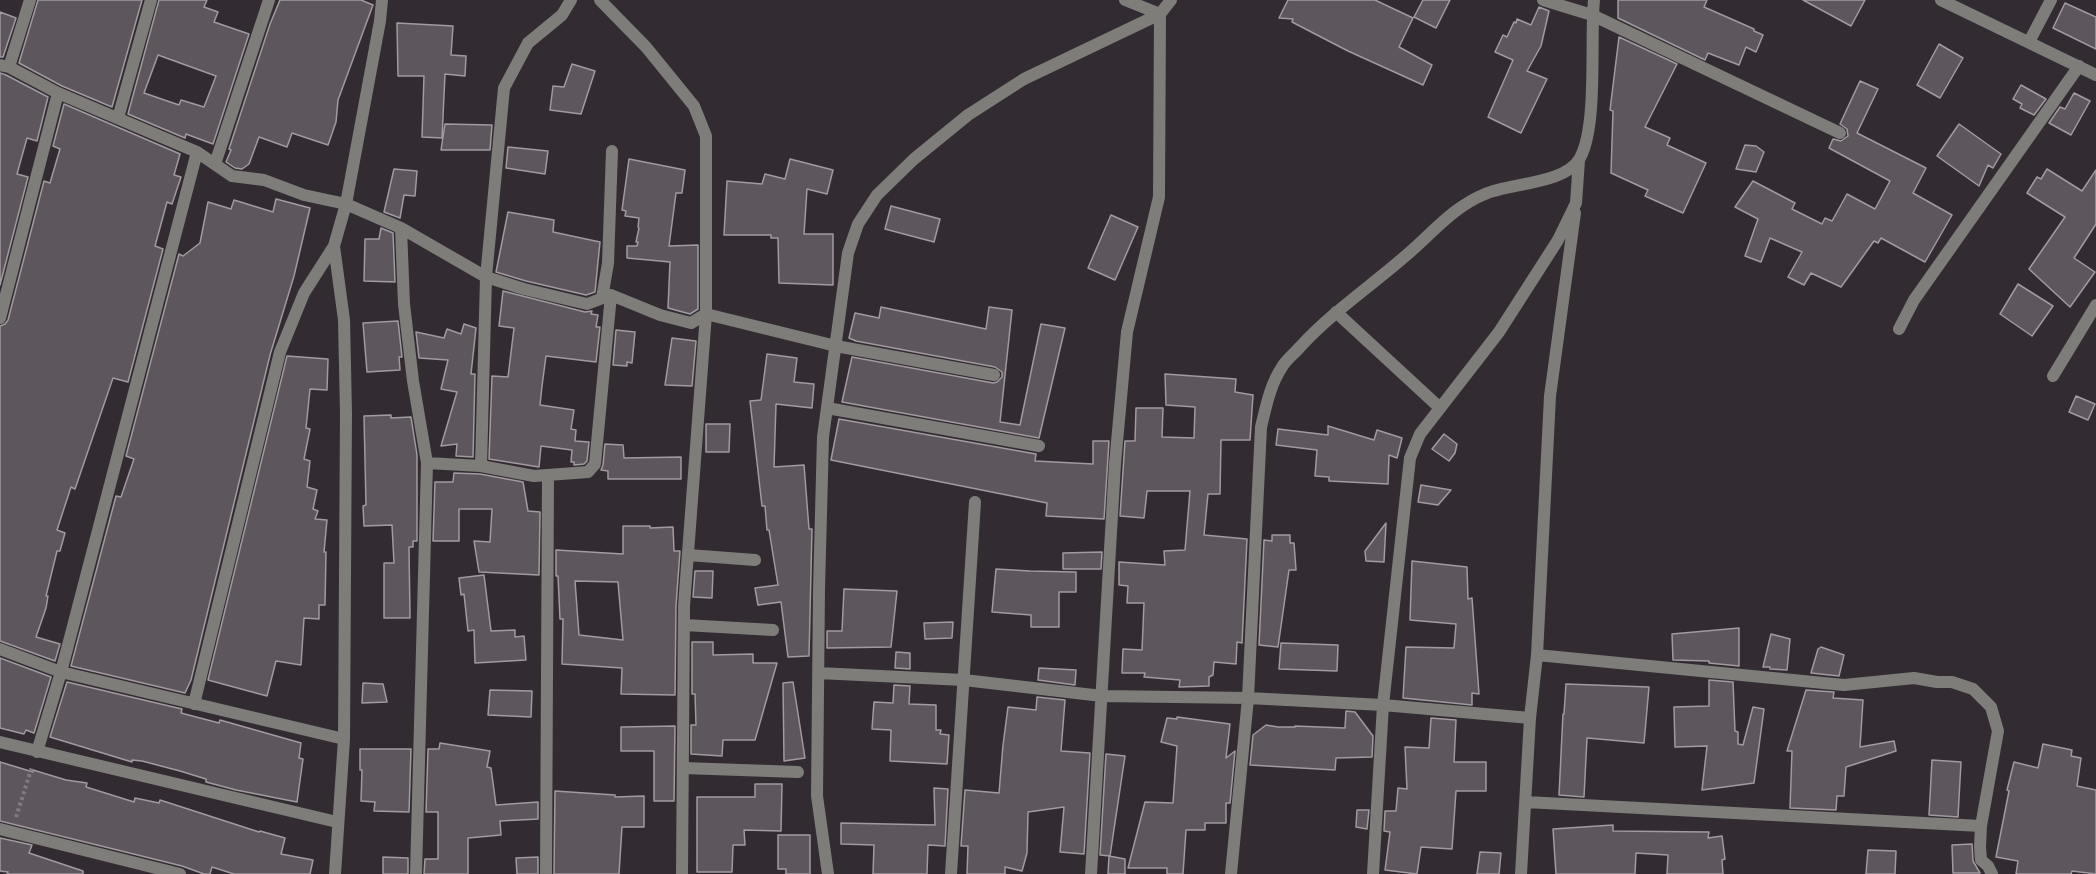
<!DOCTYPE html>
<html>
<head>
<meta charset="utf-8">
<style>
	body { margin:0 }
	canvas { display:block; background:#322c32 }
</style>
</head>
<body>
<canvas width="2096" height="874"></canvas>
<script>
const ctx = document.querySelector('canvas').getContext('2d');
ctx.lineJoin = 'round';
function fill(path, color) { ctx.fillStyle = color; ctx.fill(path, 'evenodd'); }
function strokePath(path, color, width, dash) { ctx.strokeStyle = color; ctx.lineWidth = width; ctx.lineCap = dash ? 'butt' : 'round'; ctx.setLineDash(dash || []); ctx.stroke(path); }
const building = new Path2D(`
	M38,0H142L112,107L62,86L19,63Z
	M159,0H207L204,7L218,12L214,22L249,34L213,144L186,134L185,138L128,114ZM158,55L216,76L204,107L181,100L179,105L144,93Z
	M280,0H361L373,5L338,100L336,122L328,145L292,133L287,147L259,137L249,164L242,169L235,168L226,162L231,150L229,149L270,24Z
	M1288,0H1375L1413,18L1399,47L1432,65L1423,85L1348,51L1292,22L1293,19L1279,18Z
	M1423,0H1450L1436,28L1414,17Z
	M1618,0H1707L1704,7L1754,29V31L1763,35L1756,52L1746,47L1739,65L1708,53L1705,60L1618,18Z
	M1803,0H1865L1851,26Z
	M2065,3L2096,17V49L2053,28Z
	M1539,7L1549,11L1541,46L1527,71L1547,79L1521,133L1488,117L1513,60L1495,52L1503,35L1507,37L1514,22L1516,23L1517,19L1531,25Z
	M0,12L16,18L3,57H0Z
	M397,23L453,26L451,55L466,56L465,76L445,74L442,138L422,137L424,76H398Z
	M1619,37L1677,64L1645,127L1670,138L1667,145L1706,163L1683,213L1645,196L1648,190L1611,173L1613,111L1610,110Z
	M1939,44L1963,58L1940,98L1917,85Z
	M572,64L595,71L581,114L550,110L553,86L564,87Z
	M0,73L6,75L48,97L37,141L27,138L17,174L28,177L0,285Z
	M1860,81L1878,89L1857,133L1926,168L1913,193L1952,215L1925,262L1881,238L1878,243L1874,241L1841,287L1811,273L1804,285L1788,277L1802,252L1770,238L1761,262L1745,256L1758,219L1735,207L1753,181L1795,203L1792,209L1822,224L1825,218L1832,221L1847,194L1875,209L1890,181L1829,148L1833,139L1841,141L1848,136L1847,129L1840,124Z
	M2021,85L2046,99L2034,115L2020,108L2022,104L2013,99Z
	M2074,93L2090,101L2071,135L2049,123L2060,107L2065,109Z
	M64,104L180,154L174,175L181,177L172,204L167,202L155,246L163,249L128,382L113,378L75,489L71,487L57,530L65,533L60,551H57L46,596H48L46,608L36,637L60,644L55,661L0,641V326L5,324L8,320L44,181L50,183L60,149L53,146Z
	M445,124L492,125L490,150H441Z
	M1959,124L2001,154L1993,168L1988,165L1979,186L1937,156Z
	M1745,145L1756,146L1764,152L1756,172L1736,169Z
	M508,147L548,151L545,174L506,168Z
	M629,159L685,170L682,193H676L669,246L698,245V309L690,314L668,308L670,262L627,258V246H637L638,242H636L639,228L638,227L639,218L625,216L626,211L622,210Z
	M790,159L833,170L827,194L807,189L804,234H833V285L779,283L778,238H771V235H724L727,181L762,184L765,174L785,179Z
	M394,169L417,171L415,196L404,195L400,218L384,212Z
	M2047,169L2082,191L2096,170V224L2074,258L2095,272L2070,307L2029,269L2065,217L2027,193L2037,177L2041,179Z
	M276,199L310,208L294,276L270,355L191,680L185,693L71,666L116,496L121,497L134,459L126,456L179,254L183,256L200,243L208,202L231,209L234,200L273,212Z
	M891,206L940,219L934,242L885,229Z
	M508,212L554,220L553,232L600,242L595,292L586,295L526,281L496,272Z
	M1111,215L1138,227L1115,280L1088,268Z
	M381,228L393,233L395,282L364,281L365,239H379Z
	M2018,284L2053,306L2032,336L2000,314Z
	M503,291L585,312L592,311L591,314L598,315L596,327H600L596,362L546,356L542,386L540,405L574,410L571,429L576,430L575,441L589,442L587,461L584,464L574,465V462H571L572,450L541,446L539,467L489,459L492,376L508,377L514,328L499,326Z
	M881,307L986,329L989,307L1012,310L1000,422L1020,425L1041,324L1065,328L1039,438L842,402L852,357L993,383L997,382L1002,377V372L995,367L856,341L849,338L855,313L879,318Z
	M398,321L402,357H399L400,370L367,372L363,323Z
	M464,324L476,328L471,374H475L473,457L456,456L457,444L441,446L457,392L441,389L448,360L419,358L416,332L444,338L447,329L461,334Z
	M616,330L635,332L632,363L627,362V366L613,365Z
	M672,338L696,341L692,386L665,385Z
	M767,354L797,358L794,382L814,384L812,408L776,404L774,467L804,465L809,529H812L809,656L788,657L781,602L758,605L755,588L778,585L769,530H767L765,506H762L750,401L761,400Z
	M287,356L328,359L327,390L310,389L306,428L310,429L304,459L310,461L307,487L317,490L313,509L318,511L315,519L327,520L324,552H326L325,605H319V619L304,618L301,665L276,661L267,696L208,680Z
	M1165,374L1236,379L1235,392L1253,395L1250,440H1221L1220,494H1208L1204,535L1247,539L1242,643L1237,642L1236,664L1214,662L1213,675L1209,677V686L1179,687L1180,680L1144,677L1145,673H1122L1123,649L1142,650L1144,603H1127L1128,586L1119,585V562L1165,565L1164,551L1185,550L1190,491H1147L1144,518L1120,516L1125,441H1135L1136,408H1163L1162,437L1194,438L1195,407L1166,405Z
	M2076,396L2095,404L2088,420L2069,412Z
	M391,415V418L411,417L417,455V541H413V547H409L410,618H384V563H394L392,525L364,526L363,506L366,505L364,416Z
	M839,419L1036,454L1035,461L1093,464V441H1109L1104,519L1046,516L1047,503L831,460Z
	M706,424H730L729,452H706Z
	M1328,426L1374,440L1377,430L1402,438L1397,458L1389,455L1388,484L1329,481V477L1315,476L1317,450L1276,445L1278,429L1328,435Z
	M1444,434L1457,444L1455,453L1449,461L1432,449Z
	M605,444L623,445L624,458L681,457V479H608V471L601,470L603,465Z
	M454,473L480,474L523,482L528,511L540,512L539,575L479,572L474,541L490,542L492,509H459V541H433L435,482H453Z
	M1421,485L1451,490L1438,505L1418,502Z
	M1386,523L1384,562L1366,561L1365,551Z
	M623,526H650V528L673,527L674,551H680L676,606L675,695L621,694L622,668L562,664L563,619H560L558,576H556V550L623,554ZM575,581L618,582L623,640L579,635Z
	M1272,535H1290V543H1294L1296,570H1289L1278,647L1259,645L1264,540L1272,541Z
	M1102,552L1101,569H1063V553Z
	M1412,561L1467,567L1468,599L1472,598L1479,694L1472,693V705L1403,698L1406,647L1454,648L1456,624L1410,620Z
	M996,569L1030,571L1076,572V592H1059V627H1031V615L992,612Z
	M695,571H713L712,598L693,597Z
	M484,575L491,631L515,630V637L524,636L526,660L475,663L474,630L468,631L464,594L461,595L459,578Z
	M844,589L897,591L891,647L827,648V631H842Z
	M953,622L952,638L925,639L924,623Z
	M1739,628V666L1709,663V661L1673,660L1672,634Z
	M1771,634L1790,639L1787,670L1770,669V667H1763Z
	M692,642H713V655L753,654V663H777L755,740H723L722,756L691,754V725H696L695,694H692Z
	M1281,643L1338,645L1337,671L1279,669Z
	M1821,647L1844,655L1839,676L1811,673L1818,649Z
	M896,652L910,653V669L895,668Z
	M0,658L51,677L34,733L26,730L24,734L0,728Z
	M1039,668L1076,670L1075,685L1038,680Z
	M1709,680L1733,682L1735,731L1738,732V744L1743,745L1753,707L1764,709L1754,783L1702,790L1707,746L1675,747L1674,707L1709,706Z
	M67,682L182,709L181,713L219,723L220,720L301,743L299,758L303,759L297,802L236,790L206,782V779L180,771L142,761L132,760V762L50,737Z
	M793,682L805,758L784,761L783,683Z
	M363,683L383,684L387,702L362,703Z
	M1566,684L1649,687L1644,743L1587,738L1584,797L1559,795L1563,714H1564Z
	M894,685L910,686L909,704L936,705V730H941L940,734L949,735L947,764L890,761L891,730L872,729L874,702L893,703Z
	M490,690L532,691L531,717L488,715Z
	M1806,690L1834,692L1833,698L1863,700L1860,747L1894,741L1896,751L1846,767L1844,796H1837L1836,810L1790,808L1792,751H1787Z
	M1037,697L1065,700L1061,751L1090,753L1084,854L1060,852L1064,807L1028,812L1027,853L1022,871L1005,867V874H967L968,846H961L965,790L999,793L1003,745L1008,707L1036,710Z
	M1346,711L1355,712L1373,736L1372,757L1336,758L1335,770L1250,765L1253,735L1266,725L1278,727H1295V726L1345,728Z
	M1177,717L1230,724L1226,758L1235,751L1230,803H1226V823H1205V830H1186L1183,874H1167V868H1128L1145,802L1173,803L1177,746L1161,742L1167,718L1177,719Z
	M1431,718L1456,720L1454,762H1486V791H1456L1452,849L1421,847L1417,874L1385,870L1390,832L1384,831L1385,811H1396L1398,788L1407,789L1405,747L1429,748Z
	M675,726L674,801H654V751H621V727Z
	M440,743L490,751L487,767L491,768L496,805L538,802V819L500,821L501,835L468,838V874H424L425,859H438V812H426L428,749H439Z
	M2043,744L2072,750L2071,756L2081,758L2077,786L2096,790V874L2072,871L2071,874H2016L2018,861L1996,857L2009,791L2007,790L2014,762L2038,768Z
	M360,749H411L409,812L374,811L375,802L361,801L362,770H360Z
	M1106,754L1125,756L1110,856L1100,855Z
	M1932,760L1961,762L1958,817L1929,815Z
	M0,762L33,772V770L66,780L87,783L86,787L134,802L135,798L159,803L160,800L259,832L260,831L285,838L281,854L313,860L310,874H234L212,867L210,874H204L182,866L0,821Z
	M755,784H782L781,831L744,830L745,845H733L732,872H697V797H755Z
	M934,788L948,789L945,846L928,845L927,874H873L874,845L841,844V823L935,825Z
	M555,791L615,795V797L644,796V827H622L619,874H554Z
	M1357,810H1369L1367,829L1356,827Z
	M1613,825V831L1709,832L1708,838L1722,836L1725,859L1722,860L1723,874H1667L1668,855L1636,853L1635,874H1556L1553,829Z
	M778,835H810V874H786V869H778Z
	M0,838L32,845L29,853L83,871V874H7L8,872L0,871Z
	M1972,844L1973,861L1980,873H1953L1952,845Z
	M1868,850L1896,851L1895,874H1866Z
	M1480,852L1501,853L1499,874H1477Z
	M1109,856L1125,859V874H1108Z
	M383,857L408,858V874H383Z
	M538,857V874H517L516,858Z`);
const path = new Path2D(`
	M16,817L32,767`);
const street = new Path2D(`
	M600,0L646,47L694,106L706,136V314L684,606L682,874
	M1543,0L1592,15L1840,133
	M1941,0L2096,75
	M2029,42L2051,0
	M0,65L9,67L58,93L197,152L232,176L264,180L304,195L346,204L401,228L486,277L524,289L587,304L611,295L660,315L691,323L706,314L836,346L994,375
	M9,67L30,0
	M118,118L151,0
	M215,164L269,0
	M401,228L404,304L413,381L427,463L416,874
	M602,298L608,263L612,151
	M1336,312L1440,408
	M0,318L58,93
	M1899,329L1914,300L2079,66
	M2053,376L2096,305
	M827,408L1039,446
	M427,463L481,466L534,476L588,472L595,464L611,295
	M481,466L486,277L504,88L528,43L562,15L571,0
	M688,555L755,560
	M684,625L773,630
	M0,649L61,672L344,739
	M1537,655L1844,685L1914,678L1937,682H1952L1973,689L1991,707L1998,731L1981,826L1980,847L1981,860L1988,866L1992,874
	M818,673L964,680L1102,696L1248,698L1383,705L1530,718
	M194,704L280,352L304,293L334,246
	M0,742L337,822
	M37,752L61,672L197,152
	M683,768L798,772
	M1526,802L1981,826
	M0,829L180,874
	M335,874L344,739L346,413L344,320L334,246L346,204L380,21L382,0
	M546,874L548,476
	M828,874L817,796L819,589L823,437L848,253L858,224L877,195L914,159L968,115L1024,79L1160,14L1171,0
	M951,874L975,502
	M1091,874L1115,464L1127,332L1159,197L1160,14L1125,0
	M1231,874L1248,698L1261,427C1266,407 1270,385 1282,367C1286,360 1294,354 1300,347C1333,311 1374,284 1410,252C1434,231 1455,206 1485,194C1510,183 1566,184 1580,158C1598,126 1590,39 1594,0
	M1373,874L1383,705L1410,458L1420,434L1499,332L1558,240L1576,203L1579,160
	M1521,874L1530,718L1537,655L1550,396L1575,213`);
fill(building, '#5d575d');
strokePath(building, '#a19aa1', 1.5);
strokePath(path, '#807b80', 4, [3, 3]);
strokePath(street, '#7e7d79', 12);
</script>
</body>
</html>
